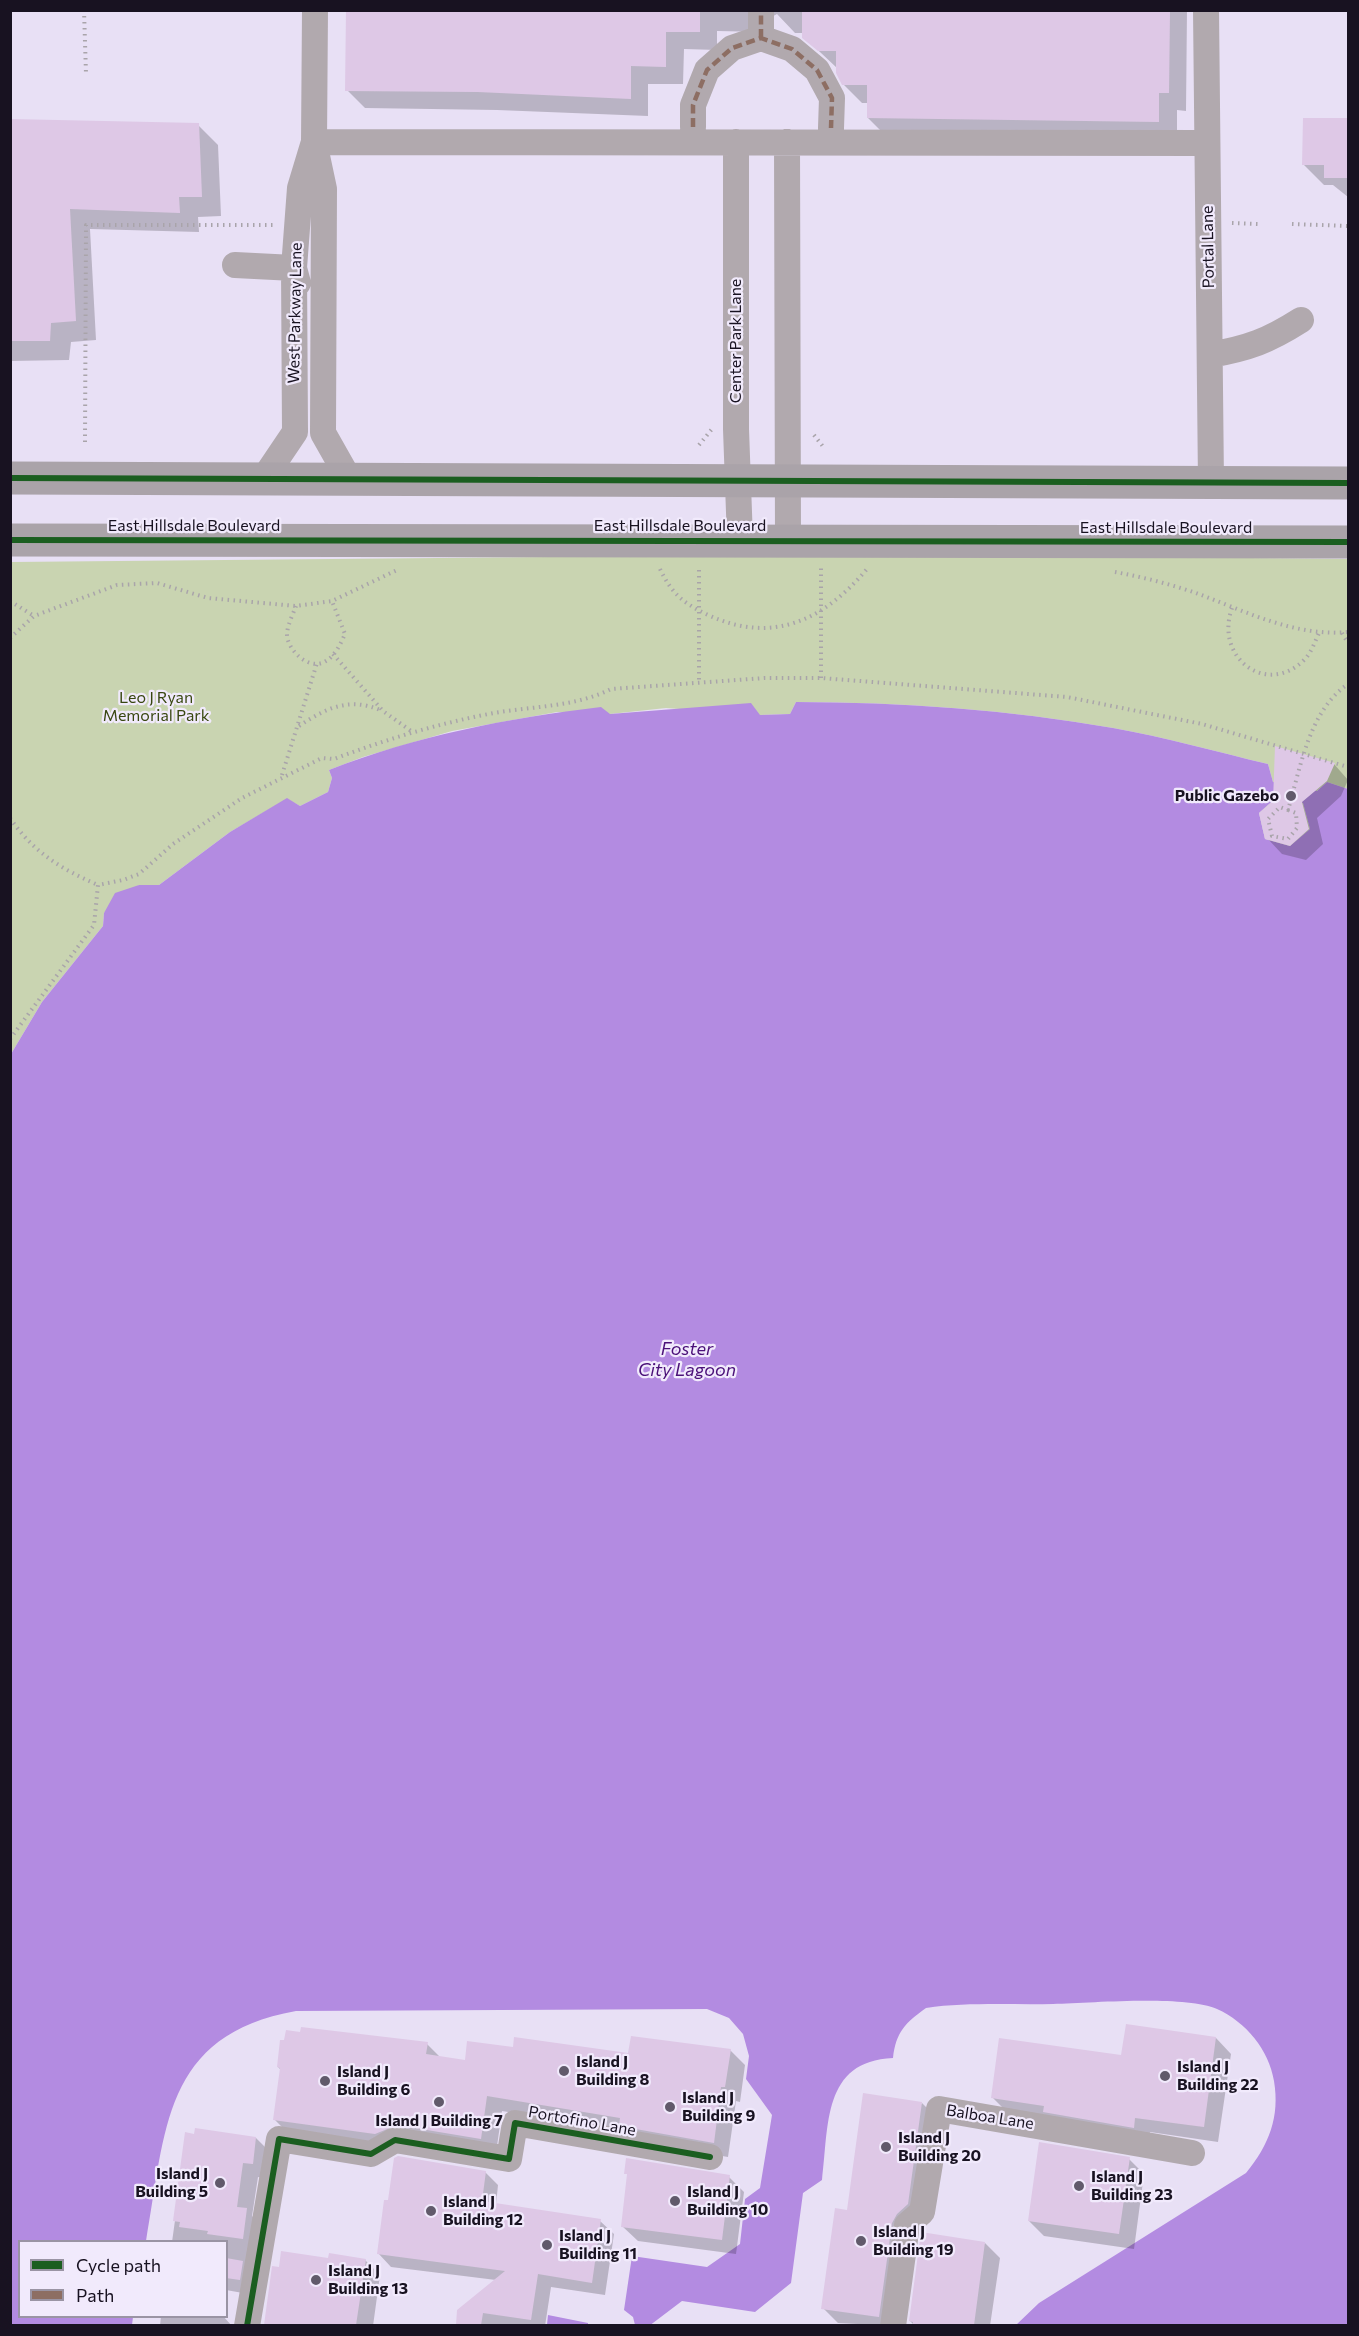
<!DOCTYPE html>
<html>
<head>
<meta charset="utf-8">
<style>
	body { margin:0 }
	#map { position:relative; width:1359px; height:2336px; overflow:hidden; background:#e8e0f5; font-family:Commissioner,sans-serif }
	canvas { display:block }
	.frame { position:absolute; inset:0; border:12px solid #181221; pointer-events:none }
	.legend { position:absolute; left:18px; top:2240px; width:210px; height:78px; box-sizing:border-box; background:#f1eafc; border:2px solid #9a94a4; margin:0; padding:8px 10px; list-style:none; font-size:18px; color:#181221 }
	.legend li { display:flex; align-items:center; gap:12px; height:30px }
	.legend b { width:30px; border:2px solid #9a94a4 }
</style>
</head>
<body>
<div id="map">
<canvas width="1359" height="2336"></canvas>
<div class="frame"></div>
<ul class="legend">
<li><b style="height:8px;background:#1b5e20"></b>Cycle path</li>
<li><b style="height:8px;background:#8d6e63"></b>Path</li>
</ul>
</div>
<script>
const ctx = document.querySelector('canvas').getContext('2d');
ctx.lineJoin = 'round';
function fill(path, color) { ctx.fillStyle = color; ctx.fill(path, 'evenodd'); }
function strokePath(path, color, width, dash) { ctx.strokeStyle = color; ctx.lineWidth = width; ctx.lineCap = dash ? 'butt' : 'round'; ctx.setLineDash(dash || []); ctx.stroke(path); }
function write(font, color, halo, rows, align = 'center') {
  ctx.font = font + ' Commissioner,sans-serif'; ctx.lineWidth = 4.5; ctx.setLineDash([]); ctx.textBaseline = 'middle'; ctx.strokeStyle = halo; ctx.fillStyle = color; for (const [text, x, y, turn = 0] of rows) {
    ctx.save(); ctx.translate(x, y); ctx.rotate((+turn || 0) * Math.PI / 180); ctx.textAlign = isNaN(turn) ? turn : align; if (halo) ctx.strokeText(text, 0, 0); ctx.fillText(text, 0, 0); ctx.restore();
  }
}
const green = new Path2D(`
	M866,554L1348,559V789L1327,782L1303,803L1310,829L1290,846L1265,839L1259,813L1278,796L1286,783L1273,782L1268,764C1217,752 1165,737 1113,728C1009,710 902,702 796,702L790,714L760,715L666,708L610,714L557,712L452,731L363,757L329,770L332,778L328,792L300,806L287,799L230,832L159,885H139L104,913L103,926L42,1002L11,1054V562Z`);
const water = new Path2D(`
	M796,702C902,702 1009,710 1113,728C1165,737 1217,752 1268,764L1273,782L1287,783L1278,796L1259,813L1265,839L1290,846L1310,829L1303,803L1297,801L1302,786L1317,791L1327,782L1348,789V2325H1016L1039,2303L1246,2173C1269,2145 1280,2117 1274,2081C1269,2050 1246,2022 1217,2009C1184,1995 1093,2003 1053,2004C1011,2005 967,2002 926,2008C905,2023 896,2032 893,2058C822,2061 829,2126 822,2180L803,2193L791,2283L755,2312L682,2301L649,2326L635,2325L633,2317L624,2310L632,2256L707,2267L740,2244L745,2199L760,2188L772,2115L746,2079L749,2056L743,2034L729,2018L707,2009L296,2011C162,2035 166,2131 146,2241L20,2242V2316L133,2317L132,2325L11,2326V1054L42,1002L103,926L104,913L115,893L139,885H159L230,832L287,798L300,806L328,792L332,778L329,770C416,736 507,718 601,707L610,714L751,703L760,715L790,714Z
	M548,2315L588,2323V2325H547Z`);
const shadow = new Path2D(`
	M348,10H1187L1186,111L1177,110V139L886,136L868,118L869,103H862L843,84L837,68L804,37V33H795L777,14L766,20L764,32L717,31V50L684,49L683,84H648V116L497,110L365,108L347,90Z
	M1304,119L1348,120V197L1333,185H1324L1303,164Z
	M10,121L198,125L218,145L221,216L198,217L199,232L90,229L96,340L71,342L69,360L10,361Z
	M1334,764L1348,780L1341,796L1317,818L1323,844L1306,860L1282,854L1267,838Z
	M1216,2038L1231,2054L1218,2142L1150,2132L1148,2142L1008,2113L993,2098L1123,2057Z
	M427,2044L441,2058L466,2062L514,2049L630,2055L730,2050L745,2065L740,2102L736,2101L728,2157L635,2141L626,2131L502,2111L496,2153L391,2149L290,2135L275,2120L281,2070L278,2067Z
	M922,2103L937,2118L912,2229L895,2326L838,2323L823,2308L848,2212Z
	M187,2134L256,2138L271,2153L267,2179L258,2177L252,2216L261,2225L254,2295L226,2290V2242H172Z
	M1129,2159L1144,2174L1134,2249L1044,2236L1029,2221Z
	M485,2172L498,2185L496,2205L600,2221L614,2234L605,2295L551,2287L545,2326H457L459,2310L496,2280L391,2267L378,2253Z
	M626,2173L729,2177L744,2192L736,2254L638,2241L622,2226L629,2176Z
	M985,2243L1000,2258L990,2326H915L910,2321Z
	M329,2260H365L380,2275L373,2326H265L274,2268Z
	M161,2316H223L232,2326H160Z`);
const building = new Path2D(`
	M346,10H700V32H666V67L631,66V99L478,92L345,91Z
	M802,10H1170L1169,93H1159V122L867,118V85H842L836,73V51H818L802,38Z
	M1303,118H1348V178H1324V165H1302Z
	M10,119L199,123L202,197H179L180,213L70,209L76,321L51,323L50,341H10Z
	M1275,746L1335,763L1327,781L1302,802L1309,829L1290,846L1265,839L1259,813L1273,801Z
	M1126,2024L1216,2037L1204,2127L1135,2118L1134,2128L1043,2112L1044,2106L991,2098L999,2038L1121,2055Z
	M301,2027L428,2042L426,2054L465,2060L467,2041L513,2047L514,2037L628,2053L631,2036L731,2049L725,2087H721L714,2143L619,2126L620,2118L487,2096L481,2139L397,2125L375,2134L273,2120L280,2068L277,2067L280,2040H284L286,2030L300,2032Z
	M863,2093L922,2102L908,2204L897,2214L892,2223L879,2317L821,2309L835,2208L847,2210Z
	M195,2128L256,2137L253,2164L243,2163L237,2207L247,2208L243,2239L207,2234L208,2231L179,2227L180,2222L173,2221L185,2132L194,2134Z
	M1039,2142L1130,2157L1119,2234L1028,2221Z
	M398,2156L486,2171L482,2201L601,2219L592,2283L538,2274L531,2320L483,2313L481,2325H456L457,2310L505,2271L377,2254L384,2200H388L394,2158Z
	M626,2158L730,2175L722,2240L621,2227L627,2174H624Z
	M921,2232L985,2242L974,2325H913V2322L909,2321Z
	M281,2251L328,2258L329,2253L366,2259L356,2325H264L272,2266L279,2267Z
	M226,2258L243,2261L240,2280L226,2278Z`);
const path = new Path2D(`
	M84,10L86,74
	M1232,223L1259,224
	M1292,224L1348,226
	M814,435L825,449
	M85,442L86,225H274
	M699,445L712,429
	M660,569C672,594 683,603 708,615C773,645 824,620 867,569
	M699,570V683
	M1115,572C1142,577 1170,584 1196,593C1245,611 1295,637 1348,632
	M10,601L34,616
	M296,606C293,614 288,624 287,633C286,649 309,672 326,661C335,656 341,643 345,634L332,601
	M1232,608C1214,658 1267,697 1304,660C1312,652 1315,641 1320,631
	M1342,633L1348,643
	M10,638L34,616L117,585L157,583L208,598L296,606L332,601L397,570
	M333,654L383,711L411,731
	M821,678V568
	M299,726C326,708 349,697 380,710
	M282,775L317,663
	M1288,810L1296,813L1297,828L1288,839L1272,836L1268,819L1280,807L1288,810C1301,766 1309,711 1348,684
	M10,818C33,852 61,869 98,885
	M10,1039L94,925L98,885L123,880L139,874L173,844L242,798L322,758L334,759C387,739 440,723 494,713C534,706 575,707 611,689L765,678H821L1067,697L1202,724L1348,767`);
const minor = new Path2D(`
	M315,10L314,142L324,189L323,433L349,479
	M1206,10L1211,483
	M761,38V10
	M693,127V105L707,70L732,48L761,38L792,49L817,70L832,98L831,128
	M314,142L1206,143
	M736,142V429L740,540
	M787,142L788,540
	M235,265L294,268L298,283
	M1210,355C1249,348 1268,341 1301,320
	M264,478L295,432L294,268L300,188L313,145
	M247,2326L279,2139L371,2154L395,2140L509,2159L515,2123L710,2157
	M893,2326L907,2225L922,2212L939,2109L1192,2153`);
const major = new Path2D(`
	M10,478L1348,483
	M10,540L1348,542`);
const quiet = new Path2D(`
	M761,38V10
	M693,127V105L707,70L732,48L761,38L792,49L817,70L832,98L831,128`);
const cycleway = new Path2D(`
	M10,478L1348,483
	M10,540L1348,542
	M247,2326L279,2139L371,2154L395,2140L509,2159L515,2123L710,2157`);
const markers = [
	[1291,796,6,"#615a6b"],
	[564,2071,6,"#615a6b"],
	[1165,2076,6,"#615a6b"],
	[325,2081,6,"#615a6b"],
	[439,2102,6,"#615a6b"],
	[670,2107,6,"#615a6b"],
	[886,2147,6,"#615a6b"],
	[220,2183,6,"#615a6b"],
	[1079,2186,6,"#615a6b"],
	[675,2201,6,"#615a6b"],
	[431,2211,6,"#615a6b"],
	[861,2241,6,"#615a6b"],
	[547,2245,6,"#615a6b"],
	[316,2280,6,"#615a6b"]
];
const streetNames = [
	["Portal Lane",1208,247,-91],
	["West Parkway Lane",295,313,-89],
	["Center Park Lane",736,341,-90],
	["East Hillsdale Boulevard",194,526],
	["East Hillsdale Boulevard",680,526],
	["East Hillsdale Boulevard",1166,528],
	["Balboa Lane",990,2117,9],
	["Portofino Lane",582,2121,10]
];
const parkNames = [
	["Leo J Ryan",156,698],
	["Memorial Park",156,716]
];
const poiNames = [
	["Public Gazebo",1279,796,"right"],
	["Island J",576,2062],
	["Building 8",576,2080],
	["Island J",1177,2067],
	["Building 22",1177,2085],
	["Island J",337,2072],
	["Building 6",337,2090],
	["Island J",682,2098],
	["Building 9",682,2116],
	["Island J Building 7",439,2121,"center"],
	["Island J",898,2138],
	["Building 20",898,2156],
	["Island J",208,2174,"right"],
	["Building 5",208,2192,"right"],
	["Island J",1091,2177],
	["Building 23",1091,2195],
	["Island J",687,2192],
	["Building 10",687,2210],
	["Island J",443,2202],
	["Building 12",443,2220],
	["Island J",873,2232],
	["Building 19",873,2250],
	["Island J",559,2236],
	["Building 11",559,2254],
	["Island J",328,2271],
	["Building 13",328,2289]
];
const waterNames = [
	["Foster",687,1349],
	["City Lagoon",687,1370]
];
fill(green, '#c9d4b1');
fill(water, '#b38be1');
fill(shadow, '#0003');
fill(building, '#dec8e6');
strokePath(path, '#a9a4aa', 4, [1.5, 4.5]);
strokePath(minor, '#b1a9ae', 26);
strokePath(major, '#aaa3a9', 33);
strokePath(quiet, '#8d6e63', 4.5, [9, 4.5]);
strokePath(cycleway, '#1b5e20', 6);
for (const [x, y, r, color] of markers) { const dot = new Path2D(); dot.arc(x, y, r, 0, 2 * Math.PI); ctx.fillStyle = color; ctx.fill(dot); strokePath(dot, '#f1eafc', 2); }
write('16px', '#181221', '#f1eafc', streetNames);
write('16px', '#384710', '#f1eafc', parkNames);
write('bold 16px', '#181221', '#f1eafc', poiNames, 'left');
write('italic 18px', '#4b1179', '#f1eafc', waterNames);
</script>
</body>
</html>
